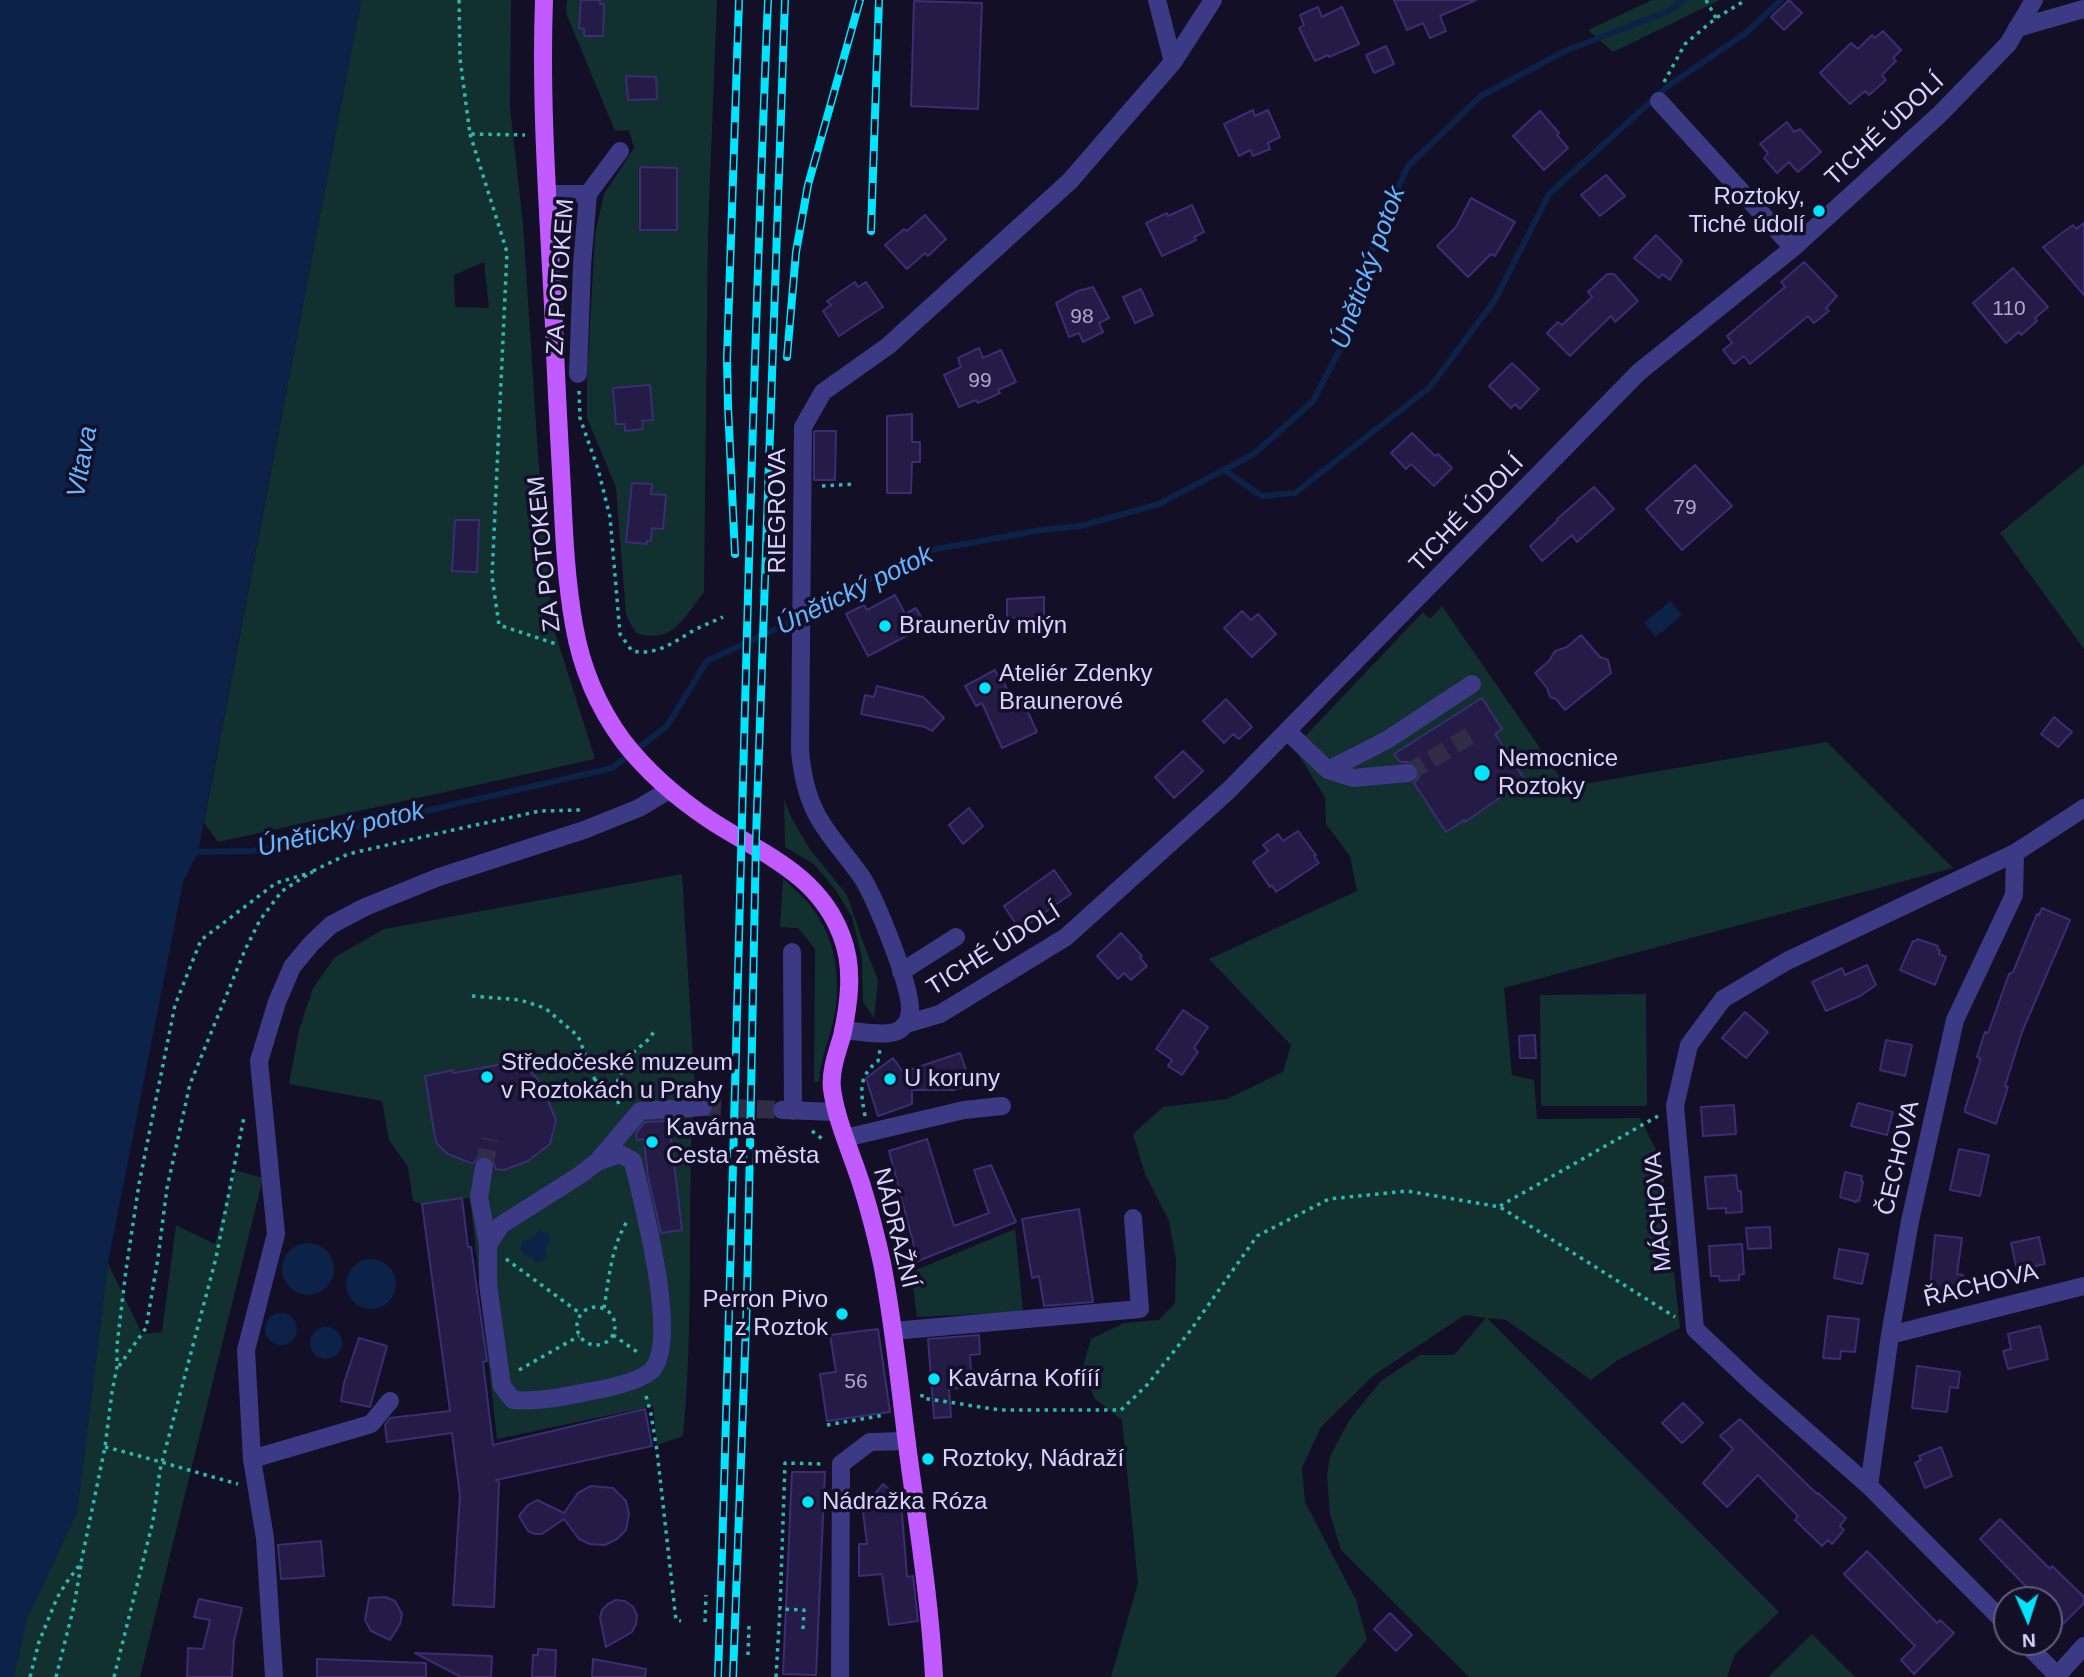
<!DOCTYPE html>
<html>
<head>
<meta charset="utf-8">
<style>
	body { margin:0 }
	#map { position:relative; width:2084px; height:1677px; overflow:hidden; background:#130f26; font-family:Helvetica,sans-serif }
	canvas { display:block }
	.north { position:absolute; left:1993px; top:1586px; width:70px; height:70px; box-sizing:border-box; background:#130f26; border:2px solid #625e7d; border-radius:50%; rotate:177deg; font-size:19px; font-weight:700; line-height:28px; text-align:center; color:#d9d4ff }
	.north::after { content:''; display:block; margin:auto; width:24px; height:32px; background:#00e5ff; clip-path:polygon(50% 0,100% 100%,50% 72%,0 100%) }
</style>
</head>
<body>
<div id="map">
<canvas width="2084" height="1677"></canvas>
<div class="north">N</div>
</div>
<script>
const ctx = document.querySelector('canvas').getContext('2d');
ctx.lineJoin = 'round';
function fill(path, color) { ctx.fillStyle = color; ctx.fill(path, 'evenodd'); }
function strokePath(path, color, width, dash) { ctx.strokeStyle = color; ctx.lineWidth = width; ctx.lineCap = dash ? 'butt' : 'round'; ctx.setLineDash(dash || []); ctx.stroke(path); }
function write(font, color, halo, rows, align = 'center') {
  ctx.font = font + ' Helvetica,sans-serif'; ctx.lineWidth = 7; ctx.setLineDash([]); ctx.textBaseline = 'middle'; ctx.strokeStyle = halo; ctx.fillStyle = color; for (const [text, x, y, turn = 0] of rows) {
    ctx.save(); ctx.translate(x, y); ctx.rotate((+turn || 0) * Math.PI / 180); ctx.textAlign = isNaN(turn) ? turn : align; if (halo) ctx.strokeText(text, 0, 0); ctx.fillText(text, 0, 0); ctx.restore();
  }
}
const green = new Path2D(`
	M361,0H511L510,108L523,224L538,455L553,626L595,759L218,842L204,823ZM484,262L489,308L455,307L454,275Z
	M567,0H717L708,231L704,592C684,617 673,645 636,633L626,615L616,487L587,418V377L595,235L604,194L634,148L629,130L615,131L566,13Z
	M1652,0H1720L1613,52L1588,30Z
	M2084,464V649L2000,533Z
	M1442,606L1567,787L1827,742L1953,868L1504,988L1512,1075L1534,1080L1537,1119L1640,1118L1662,1162L1680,1328L1618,1360L1591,1380L1506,1320L1487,1318L1779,1612L1735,1654L1727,1677H1469L1341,1550L1330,1514L1327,1476L1330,1456L1350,1419L1381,1381L1420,1355H1454L1486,1318L1465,1315L1374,1375L1321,1427L1302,1468L1305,1502L1356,1600L1367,1640L1335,1677H1111L1138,1583L1122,1420L1095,1399L1082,1370L1091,1339L1124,1323L1159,1320L1175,1303L1176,1260L1169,1221L1145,1174L1133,1134L1163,1107L1227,1099L1283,1072L1291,1045L1209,959L1357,891L1350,856L1326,824L1325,797L1294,748L1423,612L1430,619Z
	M784,799L791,817L809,848L847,895L863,942L878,980L874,1018L863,1002L862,958L852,917L835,889L814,864L785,847Z
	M682,874L695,1089C690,1132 691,1174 690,1217C690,1290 690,1364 683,1436L657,1445L653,1406L497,1439L470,1198L422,1204L413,1201L408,1167L389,1140L382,1101L289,1084L299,1030L313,988L335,957L384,929ZM510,1063C530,1068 536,1074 544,1093C547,1101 553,1108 555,1117C560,1145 528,1165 504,1170C485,1173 441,1156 435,1137L425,1076Z
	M783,878C791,887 802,895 810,905C835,936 842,979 834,1018C829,1041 821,1057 819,1081L814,1082L815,949L798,928L780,927Z
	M1646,994L1647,1106H1541L1540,995Z
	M235,1170L263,1178L140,1677H14L26,1620L77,1512L108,1263L142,1334L162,1332L176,1225L215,1244Z
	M1015,1229L1023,1312L917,1317L911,1272Z
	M1812,1634L1855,1677H1768Z`);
const water = new Path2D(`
	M0,0H361L198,852L183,882L108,1263L77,1512L26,1620L14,1677H0Z
	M1670,601L1682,615L1656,637L1644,623Z
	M538,1230L548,1234L551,1239L545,1249L547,1258L536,1263L532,1257L525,1255L520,1249L522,1243L535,1236Z
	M282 1269a26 26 0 1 1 52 0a26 26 0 1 1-52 0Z
	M346 1284a25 25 0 1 1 50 0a25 25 0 1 1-50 0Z
	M265 1329a16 16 0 1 1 32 0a16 16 0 1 1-32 0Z
	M310 1343a16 16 0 1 1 32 0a16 16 0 1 1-32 0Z`);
const stream = new Path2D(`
	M1224,470L1262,496L1295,493L1430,387L1495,300L1549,194L1668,86L1746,33L1781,0
	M192,852L253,851L612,768L667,726L707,661L819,609L832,598L926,551L1041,530L1080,526L1159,504L1254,454L1313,401L1349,332L1377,234L1408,166L1481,96L1565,51L1669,11L1683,0`);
const building = new Path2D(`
	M581,0H600V4H604L603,36H584V29L579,28Z
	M1394,0H1476L1440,16L1446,31L1430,38L1423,23L1407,30Z
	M1789,0L1802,13L1784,30L1771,17Z
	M914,1L982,3L978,109L911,106Z
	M1318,7L1322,17L1342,7L1359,44L1329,57L1328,55L1315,61L1299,28L1304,25L1300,15Z
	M1883,31L1901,50L1893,58L1896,61L1882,75L1886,80L1869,95L1865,91L1850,104L1820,73L1851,43L1858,49L1872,35L1875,38Z
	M1386,46L1394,64L1374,73L1366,55Z
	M626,76L656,77L657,99L628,100Z
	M1253,110L1255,116L1268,110L1280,137L1268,143L1270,149L1253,156L1250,150L1239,156L1224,124Z
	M1540,111L1559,133L1557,135L1568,148L1544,170L1513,136Z
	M1787,122L1794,132L1800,129L1821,152L1798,172L1789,162L1777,173L1764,158L1768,153L1760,144Z
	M640,167L677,168V230H640Z
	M1606,175L1625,196L1600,216L1581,195Z
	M1471,198L1515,222L1495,256L1491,254L1468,277L1437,246L1456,227Z
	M1192,205L1204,232L1194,237L1196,240L1162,256L1146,223L1167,213L1168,216Z
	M925,215L946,239L928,256L925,253L907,269L885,245L904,229L907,231Z
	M2084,223V295L2043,247L2073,225L2076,229Z
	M1656,235L1682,261L1670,280L1662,274L1659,278L1634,258Z
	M1804,262L1837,296L1826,308L1829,311L1814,323L1808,316L1750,364L1744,356L1734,364L1723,350L1732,343L1727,336L1785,287L1781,282Z
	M2013,268L2048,307L2035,318L2037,321L2021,335L2019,332L2006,343L1973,303Z
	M1607,274H1614L1638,301L1615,322L1611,316L1570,356L1547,333L1558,322L1562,325L1592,297L1588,292Z
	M855,282L858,287L866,282L883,307L839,336L823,311L831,305L827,301Z
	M1093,287L1109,318L1099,323L1103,332L1083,342L1079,333L1069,337L1056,303L1078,291Z
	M1141,289L1153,315L1135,323L1123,297Z
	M979,348L983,358L1001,350L1016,382L998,390L1000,393L978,403L976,400L959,407L944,375L961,367L958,358Z
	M1512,363L1539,389L1520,409L1515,404L1511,408L1489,386Z
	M650,385L653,420L642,421L643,429L625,431V424H616L613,388Z
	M912,414V442H920V462H912L911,493H887V416Z
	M814,431H836L835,480H814Z
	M1412,433L1435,456L1438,454L1452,468L1434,486L1411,464L1406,469L1391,453Z
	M1695,465L1732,506L1682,550L1646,509Z
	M632,483L652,484L651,494L666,495L663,529L652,528L651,541H647V544L626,542Z
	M1594,487L1614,509L1577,542L1572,535L1542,561L1530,546L1558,520L1557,519Z
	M455,520H479L477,572L452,571Z
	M895,595L905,614L916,608L924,622L913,629L914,632L868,656L846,614L864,605L867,610Z
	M1044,597V617L1007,618V599Z
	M1242,611L1251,620L1258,614L1276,634L1252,657L1224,628Z
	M1581,635L1600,657L1608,660L1611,673L1565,710L1556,699L1550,697L1547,688L1535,673L1549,661L1555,651L1567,647Z
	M995,670L999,678L1001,677L1016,707L1024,703L1037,732L1002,748L982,703L976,706L965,686Z
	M877,686L923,697L944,718L932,731L925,727L861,714L865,695L874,697Z
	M1482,698L1502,729L1495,734L1525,780L1465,822L1464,820L1446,832L1414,783L1419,777L1418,767L1412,762H1400L1394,754Z
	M1226,699L1252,727L1239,739L1233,734L1224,743L1203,721Z
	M2054,717L2072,732L2058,747L2041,734Z
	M1183,751L1203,771L1174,798L1155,777Z
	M969,808L983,826L963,844L949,825Z
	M1298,831L1316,855L1314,856L1319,863L1276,892L1272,885L1270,887L1253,862L1268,851L1263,845L1278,834L1283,841Z
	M1054,870L1071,894L1020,930L1004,906Z
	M2042,908L2070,920L2022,1032L2005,1086L2008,1087L1996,1124L1965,1112V1109L1980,1061V1058L1977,1057L1985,1032L1988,1033L2009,974L2013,972L2037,914L2039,915Z
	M1121,933L1142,956L1140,958L1147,966L1131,980L1124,973L1118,979L1097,956Z
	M1917,939L1938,946L1937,949L1940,950L1939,954L1946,957L1935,985L1900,970L1913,941H1916Z
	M1867,965L1876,985L1860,996L1826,1011L1812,982L1842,968L1845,975Z
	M1183,1010L1208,1027L1194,1048L1198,1052L1182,1075L1168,1066L1172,1060L1156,1049Z
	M1745,1012L1768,1032L1746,1058L1722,1038Z
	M1535,1035L1536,1058H1520L1519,1036Z
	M1886,1040L1912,1045L1905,1076L1880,1070Z
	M960,1053L971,1084L954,1090H912V1104L878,1116L866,1078L893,1058L903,1072Z
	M509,1063L525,1068L537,1078L542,1086L556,1120L550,1144L528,1161L504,1170L495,1169L494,1162L487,1156L479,1157L473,1164L448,1154L437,1144L435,1137L425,1076L453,1070V1073Z
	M1858,1103L1893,1112L1887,1135L1851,1126Z
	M1734,1105L1736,1134L1703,1136L1701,1107Z
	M669,1121L682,1230L661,1233L648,1177L644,1139L637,1140L636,1133L645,1122Z
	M927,1139L954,1226L989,1213L974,1170L991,1165L1016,1222L918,1261L889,1151Z
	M1959,1149L1989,1155L1980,1196L1950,1190Z
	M1845,1172L1862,1176L1861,1181L1863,1182L1859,1201L1857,1200L1856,1202L1840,1197Z
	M1736,1175L1738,1191H1741L1742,1212L1726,1213V1208L1708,1209L1705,1177Z
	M462,1198L468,1247H471L487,1361L483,1362L493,1445L645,1409L652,1446L496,1480L499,1482L494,1607L453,1605L460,1496L452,1433L387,1442L385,1425L390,1418L450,1411L422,1204Z
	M1079,1209L1093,1302L1044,1306L1039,1276L1032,1278L1022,1219Z
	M1770,1227L1771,1248L1748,1249L1746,1228Z
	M1935,1235L1962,1238L1957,1274L1963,1275L1961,1292L1930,1287Z
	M2039,1237L2045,1264L2017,1270L2011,1243Z
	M1742,1244L1744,1274L1739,1275V1280L1720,1281L1719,1276H1711L1709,1246Z
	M1839,1249L1868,1254L1862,1284L1834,1278Z
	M1828,1316L1859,1319L1855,1352L1841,1351L1840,1359L1823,1358Z
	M2040,1326L2048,1359L2008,1369L2003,1351L2011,1349L2008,1334Z
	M878,1329L890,1412L827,1421L820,1374L836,1372L830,1335Z
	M979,1335L980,1354L970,1355L972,1387L949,1389L951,1417L934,1418L928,1339Z
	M359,1338L387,1346L370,1407L341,1401L344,1383Z
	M1917,1366L1960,1372L1958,1388L1950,1387L1947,1412L1912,1408Z
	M1683,1403L1703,1423L1682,1443L1662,1423Z
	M1740,1419L1817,1494L1818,1493L1846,1518L1840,1526L1844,1530L1832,1544L1828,1540L1822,1546L1795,1520L1798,1516L1758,1475L1727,1507L1703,1483L1733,1449L1720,1436Z
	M1941,1447L1952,1476L1925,1488L1915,1463L1921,1460L1919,1456Z
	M792,1472H825L816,1675L783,1674Z
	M883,1484L901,1500L907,1577L913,1576L918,1621L889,1625L882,1574L859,1576V1544H867L863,1512L873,1511L871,1498Z
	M591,1486L613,1488L626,1501L629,1514L626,1530L617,1539L605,1545L590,1544L579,1539L564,1519L542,1534H535L528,1531L519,1516L528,1505L537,1500L564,1513L578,1493Z
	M2000,1519L2050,1569L2052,1566L2084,1597V1603L2063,1624L2049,1610V1600H2039L1980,1539Z
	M321,1541L324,1576L281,1579L278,1545Z
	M1867,1551L1937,1623L1940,1620L1954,1633L1914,1674L1901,1660L1915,1646L1844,1574Z
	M385,1597L395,1601L402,1614L400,1624L390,1640L371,1631L365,1620L369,1598Z
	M199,1599L242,1608L234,1641L232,1677H187L188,1648L203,1649L210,1620L194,1617Z
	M616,1600L625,1601L633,1607L637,1615L636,1624L632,1632L606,1647L600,1618L602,1610L608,1604Z
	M1390,1613L1412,1635L1396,1651L1374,1629Z
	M538,1649L556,1650L555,1677H532L533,1655H538Z
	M415,1653L492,1656L491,1677H461Z
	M317,1659L426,1663V1677H317Z
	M593,1659L646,1669L645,1677H592Z`);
const minorTunnel = new Path2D(`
	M1408,773L1470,736
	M703,1107L782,1110
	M484,1167L490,1139`);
const path = new Path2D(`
	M459,0L460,59L470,134L525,135
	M1706,0L1716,18
	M1664,82L1685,44L1716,18L1746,0
	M470,134L507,252L492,577L499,625L559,645
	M579,391L580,418L598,469L610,517L620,634L632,651C658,656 675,641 696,629C705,625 714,621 723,617
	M822,486L856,484
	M313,871L348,854L462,828L540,811L580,810
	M472,996L520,1000L545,1008L578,1036L595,1080
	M614,1090L627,1058L649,1039L655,1030
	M546,1098L595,1080L614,1090L619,1105
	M865,1116C861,1093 857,1077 878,1061L880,1050
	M812,1131L825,1141
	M1500,1206L1658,1116
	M506,1259L581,1314
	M577 1326a19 19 0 1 1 38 0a19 19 0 1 1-38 0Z
	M604,1308C609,1279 611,1246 628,1220
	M613,1335L640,1354
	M119,1366L146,1328L158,1258L167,1188L190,1084L245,950L260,920L282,891L307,875
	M519,1370L579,1336
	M922,1394V1398L1000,1410H1121L1148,1384L1190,1331L1257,1236L1329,1199L1407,1191L1500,1207L1675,1317
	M646,1396L651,1414L657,1451L676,1620L681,1621
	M827,1425L885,1415
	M105,1447C150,1458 194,1472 238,1484
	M705,1622L706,1595
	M803,1629L804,1610L780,1609L785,1463L825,1464
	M748,1655L749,1625
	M30,1677L39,1642L57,1598L66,1583L81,1563L105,1447L112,1392L117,1367V1345L126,1270L139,1184L175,1005L201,940L276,883L313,872
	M56,1677L74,1606L81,1565
	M114,1677L153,1521L160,1470L216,1258L244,1117
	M776,1677L780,1609`);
const minor = new Path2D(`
	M1157,0L1173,62
	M2017,28L2084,9
	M1659,101L1793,248
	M548,194H588
	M578,374L582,265L588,194L620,151
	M1287,731L1328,770L1353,778L1408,773
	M1328,770L1387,740L1472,684
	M792,952L793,1111
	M901,972L956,937
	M906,1024L940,1014L1066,937L1229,790L1639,372L1793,248L1940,114L2008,44L2034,0
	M843,1030C858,1031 890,1038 901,1029C907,1024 910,1017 910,1010C911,985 876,901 863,879C848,856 828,837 816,813C806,794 802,772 800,751L803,427L823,392L888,346L1070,181L1173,62L1213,0
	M782,1110L837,1112
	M845,1138L964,1110L1002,1106
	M597,1162L620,1154L633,1161C642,1201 680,1340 652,1370C640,1382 604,1389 587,1392C561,1397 539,1402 513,1400L502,1386L488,1284V1245L501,1225L580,1175L597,1162L640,1111L703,1107
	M484,1167L479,1197L488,1245
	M893,1331L1140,1309L1133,1218
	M1890,1335L2084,1286
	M252,1459L371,1424L390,1401
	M1869,1486L1890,1335L1910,1221L1955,1020L2014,895L2015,853
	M2007,1625L1869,1486L1753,1384L1695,1329L1675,1106L1689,1045L1723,999L1787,961L2015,853L2084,808
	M2024,1642L2057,1675
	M274,1677L265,1538L252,1459L246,1350L276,1234L259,1061L277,1002L292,967L311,944L331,925L365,907L439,877L584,830L639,808L669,790
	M840,1677L841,1464L870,1442L907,1441
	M2056,1677L2084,1646`);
const major = new Path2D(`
	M544,0C540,109 549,218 554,326C556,381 559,435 562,490C564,535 566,580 574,625C581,666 598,707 623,741C647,772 677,798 710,820C762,854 819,874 842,937C854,968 849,1004 842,1036C837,1053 830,1071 832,1089C837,1125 854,1158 864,1193C871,1216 877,1240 882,1263C894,1325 900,1389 908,1452C918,1527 930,1602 934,1677`);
const rail = new Path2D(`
	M871,231L879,0
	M787,357L796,252L808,185L860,0
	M735,554L728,406L727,358L739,0
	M718,1677C737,1118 745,559 768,0
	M733,1677L747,1298L756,838L785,0`);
const markers = [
	[1819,211,7,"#00e5ff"],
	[885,626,7,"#00e5ff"],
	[985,688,7,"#00e5ff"],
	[1482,773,9,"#00e5ff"],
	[487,1077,7,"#00e5ff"],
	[890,1079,7,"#00e5ff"],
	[652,1142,7,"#00e5ff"],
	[842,1314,7,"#00e5ff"],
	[934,1379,7,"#00e5ff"],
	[928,1459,7,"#00e5ff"],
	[808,1502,7,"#00e5ff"]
];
const numberNames = [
	["110",2009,309],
	["98",1082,317],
	["99",980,381],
	["79",1685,508],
	["56",856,1382]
];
const streetNames = [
	["TICHÉ ÚDOLÍ",1885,130,-43],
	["ZA POTOKEM",561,277,-86],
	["RIEGROVA",778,511,-90],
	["TICHÉ ÚDOLÍ",1467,514,-46],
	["ZA POTOKEM",545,554,-96],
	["TICHÉ ÚDOLÍ",994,950,-32],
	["ČECHOVA",1899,1158,-77],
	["MÁCHOVA",1659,1212,-95],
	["NÁDRAŽNÍ",895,1228,76],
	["ŘACHOVA",1981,1286,-14]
];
const poiNames = [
	["Roztoky,",1805,197,"right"],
	["Tiché údolí",1805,225,"right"],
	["Braunerův mlýn",899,626],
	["Ateliér Zdenky",999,674],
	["Braunerové",999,702],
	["Nemocnice",1498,759],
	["Roztoky",1498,787],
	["Středočeské muzeum",501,1063],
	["v Roztokách u Prahy",501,1091],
	["U koruny",904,1079],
	["Kavárna",666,1128],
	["Cesta z města",666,1156],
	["Perron Pivo",828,1300,"right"],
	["z Roztok",828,1328,"right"],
	["Kavárna Kofííí",948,1379],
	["Roztoky, Nádraží",942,1459],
	["Nádražka Róza",822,1502]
];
const waterNames = [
	["Únětický potok",1369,268,-70],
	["Vltava",83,462,-80],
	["Únětický potok",855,591,-26],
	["Únětický potok",341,830,-13]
];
fill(green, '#12302f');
fill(water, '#0c2248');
strokePath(stream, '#0c2248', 6);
fill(building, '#241b47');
strokePath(building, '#3b2d73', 2);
strokePath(minorTunnel, '#312d47', 18, [18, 9]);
strokePath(path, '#2fb8b0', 3.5, [3.5, 5]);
strokePath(minor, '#3d3a85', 18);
strokePath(major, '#c25bff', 18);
strokePath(rail, '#00e5ff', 8);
strokePath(rail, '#130f26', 5, [16]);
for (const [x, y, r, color] of markers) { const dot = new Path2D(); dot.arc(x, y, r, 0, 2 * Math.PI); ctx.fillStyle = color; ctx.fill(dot); strokePath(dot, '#130f26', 2.5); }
write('21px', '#aca6d1', null, numberNames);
write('24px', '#d9d4ff', '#130f26', streetNames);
write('24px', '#d9d4ff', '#130f26', poiNames, 'left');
write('italic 26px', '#62b6ff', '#130f26', waterNames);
</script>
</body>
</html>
